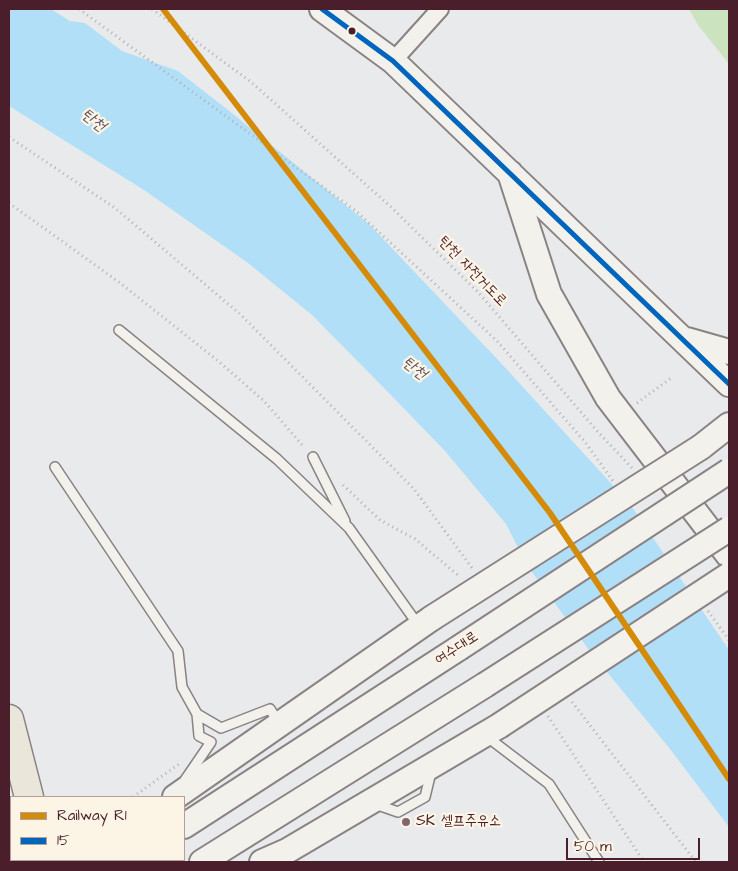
<!DOCTYPE html>
<html>
<head>
<meta charset="utf-8">
<style>
	body { margin:0 }
	#map { position:relative; width:738px; height:871px; overflow:hidden; background:#e9eaeb; font-family:"Architects Daughter",sans-serif }
	canvas { display:block }
	.frame { position:absolute; inset:0; border:10px solid #4a1f2b; pointer-events:none }
	.legend { position:absolute; left:10px; top:796px; width:175px; height:65px; box-sizing:border-box; background:#fcf5e5; border:1px solid #b59f9b; margin:0; padding:6px 9px; list-style:none; font-size:15px; color:#4a1f2b }
	.legend li { display:flex; align-items:center; gap:10px; height:25px }
	.legend b { width:25px; border:1px solid #b59f9b }
	.scale { position:absolute; left:566px; top:838px; width:134px; height:22px; box-sizing:border-box; border:2px solid #4a1f2b; border-top:0; padding-left:6px; font-size:15px; line-height:18px; white-space:nowrap; color:#4a1f2b; -webkit-text-stroke:4px #fcf5e5; paint-order:stroke }
</style>
</head>
<body>
<div id="map">
<canvas width="738" height="871"></canvas>
<div class="frame"></div>
<ul class="legend">
<li><b style="height:6px;background:#d48b09"></b>Railway R1</li>
<li><b style="height:6px;background:#0065bd"></b>15</li>
</ul>
<div class="scale">50 m</div>
</div>
<script>
const ctx = document.querySelector('canvas').getContext('2d');
ctx.lineJoin = 'round';
function fill(path, color) { ctx.fillStyle = color; ctx.fill(path, 'evenodd'); }
function strokePath(path, color, width, dash) { ctx.strokeStyle = color; ctx.lineWidth = width; ctx.lineCap = dash ? 'butt' : 'round'; ctx.setLineDash(dash || []); ctx.stroke(path); }
function write(font, color, halo, rows, align = 'center') {
  ctx.font = font + ' "Architects Daughter","Poor Story",sans-serif'; ctx.lineWidth = 4.5; ctx.setLineDash([]); ctx.textBaseline = 'middle'; ctx.strokeStyle = halo; ctx.fillStyle = color; for (const [text, x, y, turn = 0] of rows) {
    ctx.save(); ctx.translate(x, y); ctx.rotate((+turn || 0) * Math.PI / 180); ctx.textAlign = isNaN(turn) ? turn : align; if (halo) ctx.strokeText(text, 0, 0); ctx.fillText(text, 0, 0); ctx.restore();
  }
}
const green = new Path2D(`
	M689,9H729V64L698,25Z`);
const water = new Path2D(`
	M9,9H51L70,21L85,23L122,51L178,71L228,110L369,224L500,362L630,504L729,650V827L670,749L589,650L527,565L506,524L445,451L387,391L312,315L248,263L144,190L9,106Z`);
const path = new Path2D(`
	M79,9L356,211L497,341L585,442L613,481
	M152,9L251,82L391,207L478,292L598,432L632,468
	M9,137L115,208L240,314L414,489L472,568
	M9,203L120,283L217,360L264,401L304,447
	M637,403L671,378
	M343,485L380,520L415,539L459,576
	M708,611L729,640
	M572,702L696,862
	M548,716L644,862
	M133,797L179,764`);
const lane = new Path2D(`
	M119,330L277,459L349,528L419,626
	M313,457L345,521
	M55,467L178,651L182,687L197,714L199,736L211,742L185,780
	M197,714L221,728L270,709L279,723
	M486,736L549,784L599,862
	M375,804L398,812L425,797L431,772`);
const street = new Path2D(`
	M393,61L440,9`);
const secondary = new Path2D(`
	M322,9L393,61L729,384
	M510,173L549,294L608,398L729,556
	M687,340L729,352
	M701,447L729,425
	M175,797L432,618
	M184,826L459,648
	M91,862L94,860
	M127,862L131,860
	M202,862L485,685
	M262,862L287,851L499,726`);
const highway = new Path2D(`
	M9,719L29,797
	M9,845L11,854
	M46,860L47,862`);
const secondaryBridge = new Path2D(`
	M432,618L701,447
	M459,648L729,471
	M485,685L729,529
	M499,726L729,575`);
const bus1 = new Path2D(`
	M322,9L393,61L729,384`);
const rail1 = new Path2D(`
	M163,9L550,513L729,779`);
const markers = [
	[352,31,4.5,"#4a1f2b"],
	[406,822,5,"#82666e"]
];
const streetNames = [
	["탄천 자전거도로",472,272,46],
	["여수대로",457,649,-33]
];
const poiNames = [
	["SK 셀프주유소",416,822]
];
const waterNames = [
	["탄천",93,121,38],
	["탄천",414,369,38]
];
fill(green, '#cbe3bf');
fill(water, '#b2dff8');
strokePath(lane, '#8a8285', 12);
strokePath(street, '#8a8285', 20);
strokePath(secondary, '#8a8285', 28);
strokePath(highway, '#8a8285', 31);
strokePath(path, '#b6afae', 3, [1, 4]);
strokePath(lane, '#f3f1ec', 9);
strokePath(street, '#f3f1ec', 16);
strokePath(secondary, '#f3f1ec', 24);
strokePath(highway, '#eae6da', 28);
strokePath(secondaryBridge, '#8a8285', 28, []);
strokePath(secondaryBridge, '#f3f1ec', 24);
strokePath(bus1, '#0065bd', 5);
strokePath(rail1, '#d48b09', 6);
for (const [x, y, r, color] of markers) { const dot = new Path2D(); dot.arc(x, y, r, 0, 2 * Math.PI); ctx.fillStyle = color; ctx.fill(dot); strokePath(dot, '#fcf5e5', 2); }
write('15px', '#4a1f2b', '#fcf5e5', streetNames);
write('15px', '#4a1f2b', '#fcf5e5', poiNames, 'left');
write('italic 16px', '#5e4e60', '#fcf5e5', waterNames);
</script>
</body>
</html>
